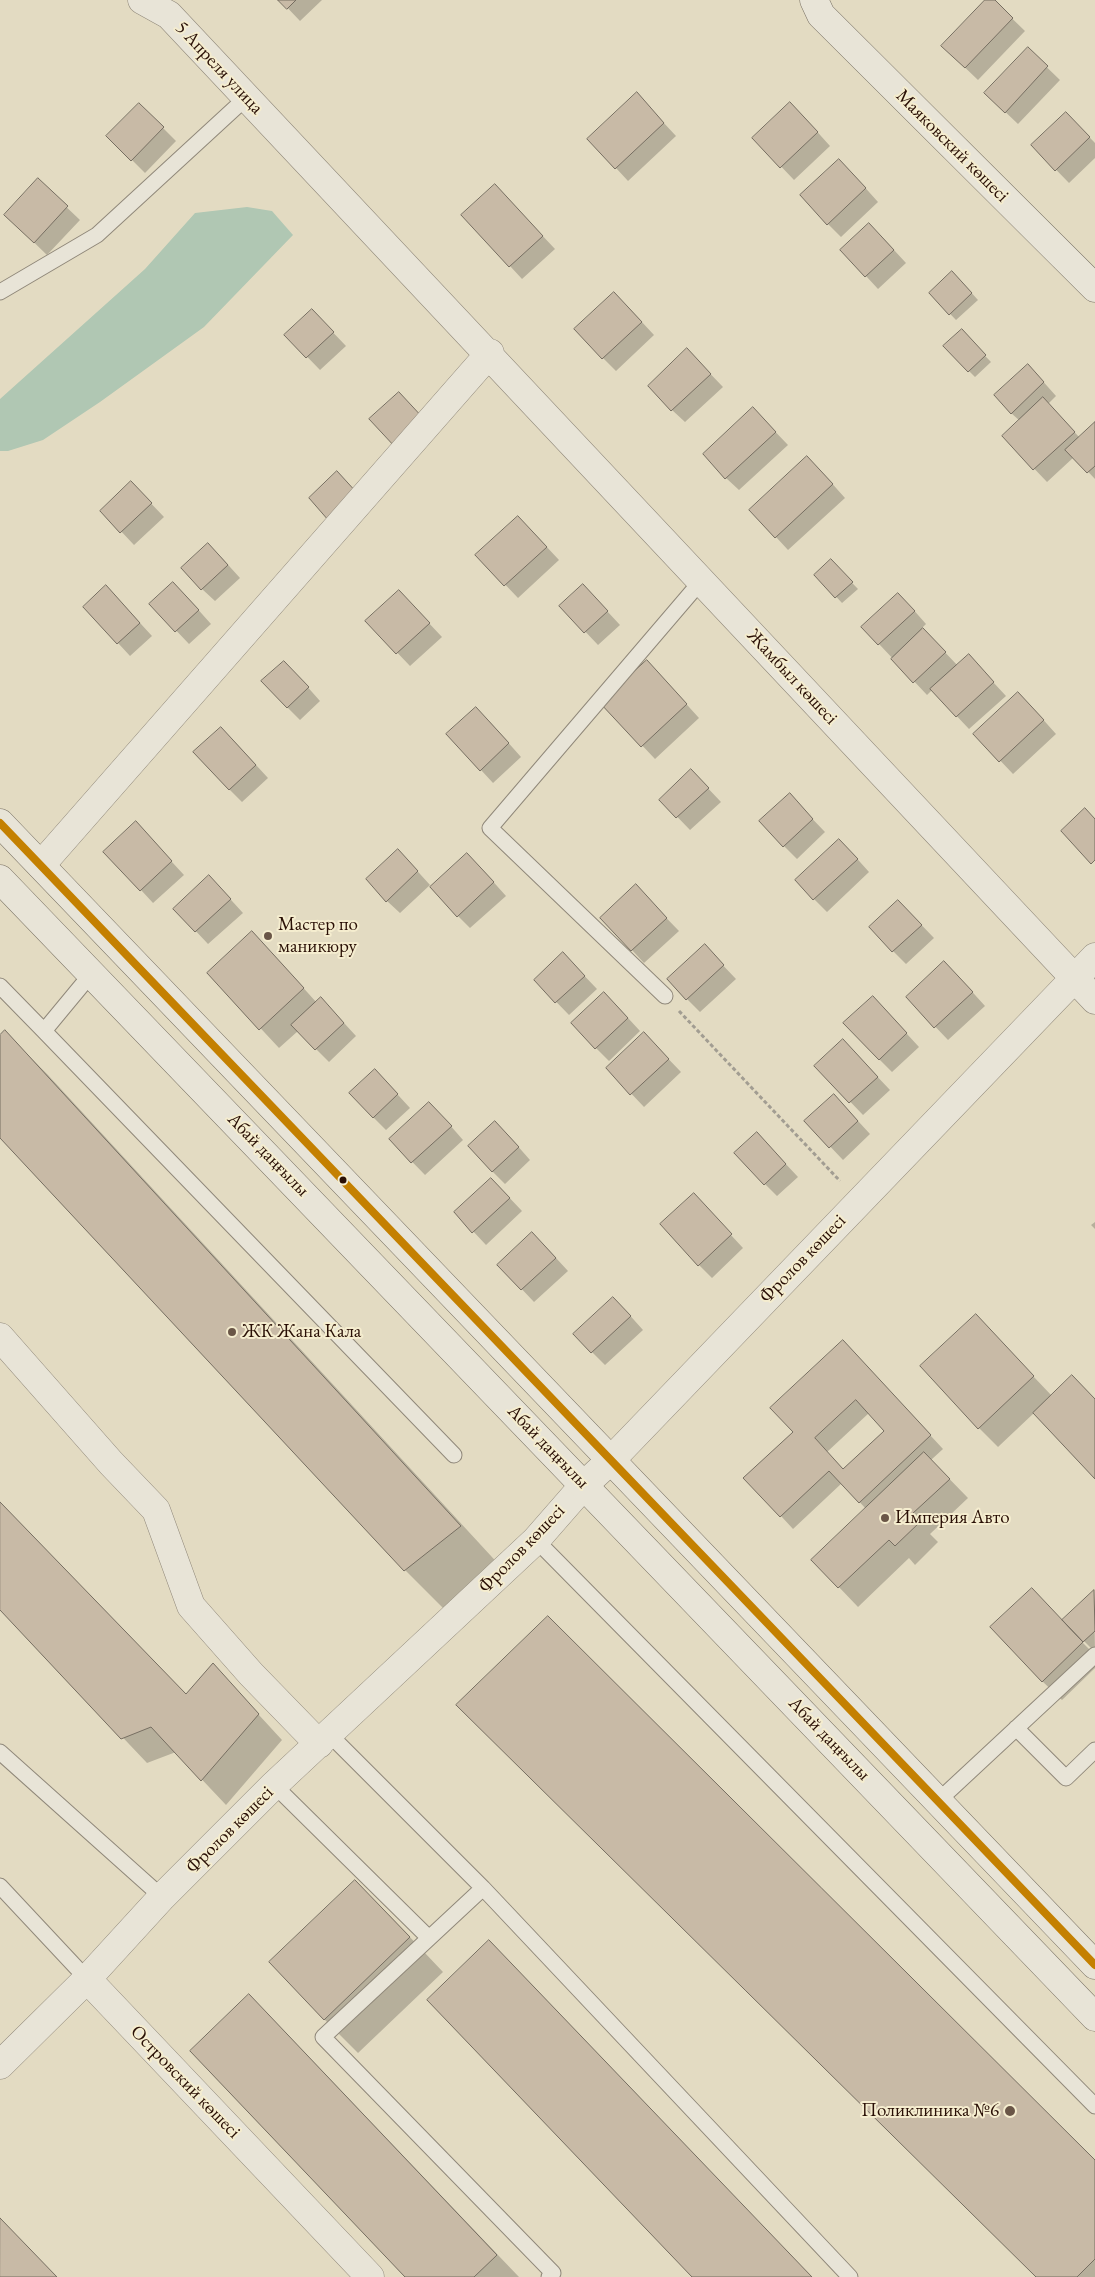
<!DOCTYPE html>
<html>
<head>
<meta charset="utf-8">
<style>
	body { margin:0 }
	canvas { display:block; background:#e3dbc2 }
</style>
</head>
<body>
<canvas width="1095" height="2277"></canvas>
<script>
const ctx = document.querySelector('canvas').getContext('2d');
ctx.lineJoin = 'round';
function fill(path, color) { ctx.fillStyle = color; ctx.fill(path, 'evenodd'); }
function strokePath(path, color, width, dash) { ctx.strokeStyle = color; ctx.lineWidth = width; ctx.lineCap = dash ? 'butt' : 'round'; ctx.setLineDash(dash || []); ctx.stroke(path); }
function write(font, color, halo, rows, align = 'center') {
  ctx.font = font + ' "EB Garamond",serif'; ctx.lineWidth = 4; ctx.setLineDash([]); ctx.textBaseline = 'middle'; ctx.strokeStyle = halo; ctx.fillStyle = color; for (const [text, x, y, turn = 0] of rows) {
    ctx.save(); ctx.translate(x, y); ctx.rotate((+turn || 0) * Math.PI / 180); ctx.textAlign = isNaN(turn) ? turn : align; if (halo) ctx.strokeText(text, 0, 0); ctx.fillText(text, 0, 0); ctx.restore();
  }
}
const water = new Path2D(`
	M247,207L272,211L293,235L204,327L100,402L43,440L8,451H0V399L145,269L195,213Z`);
const shadow = new Path2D(`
	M280,0H322L300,21Z
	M987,0H993L1025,31L978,80L956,59Z
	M1028,49L1060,80L1018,124L999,106Z
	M139,104L176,141L145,173L108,136Z
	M649,107L676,136L628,181L616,168Z
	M1066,113L1095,143V158L1069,183L1032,145Z
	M803,116L830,146L794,180L754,138Z
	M852,173L878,202L841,237L828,224Z
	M38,180L80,220L47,255L18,227Z
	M507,198L555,249L522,279L510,266Z
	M882,237L906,263L878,289L866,276Z
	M958,278L978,300L956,320L930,293Z
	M627,306L654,335L616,371L603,358Z
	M325,324L346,346L320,370L286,335Z
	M961,331L991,362L975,377L969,371Z
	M700,363L723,387L685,422L672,410Z
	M1040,378L1056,396L1048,404L1080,438L1095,423V479L1074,457L1047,482L1003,436L1020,421L1011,413Z
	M766,422L788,445L739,490L726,478Z
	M820,470L845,498L788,550L776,537Z
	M144,496L164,517L134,545L102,511Z
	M531,530L559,560L518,598L477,555Z
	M221,557L240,578L215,601L202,589Z
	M831,561L858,589L842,603L816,575Z
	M186,596L211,624L189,644L151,604Z
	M595,598L620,625L598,645L561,606Z
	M119,600L152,636L130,656L118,643Z
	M411,604L442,637L410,666L367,621Z
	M911,607L926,624L922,628L958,666L981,669L1006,696L969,729L932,690L927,695L863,627Z
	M297,675L320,701L300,720L287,707Z
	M660,675L699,718L655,759L602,703Z
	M1031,706L1056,734L1013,774L975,734Z
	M489,721L521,757L493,783L481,770Z
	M234,741L268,778L242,802L229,789Z
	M704,784L721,802L690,830L661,800Z
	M802,808L825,832L797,859L784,846Z
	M148,836L184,875L153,903L141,890Z
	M852,853L869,872L827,912L814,899Z
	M411,864L430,885L400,913L387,901Z
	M480,867L506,896L470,928L458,916Z
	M222,890L243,913L208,944L175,909Z
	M648,899L679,931L644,963L632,950Z
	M911,914L934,938L906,964L893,951Z
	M271,952L317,1003L334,1012L356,1036L329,1062L298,1031L279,1048L209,973Z
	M717,959L736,979L700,1012L687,999Z
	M576,967L597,989L569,1015L535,980Z
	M957,975L985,1006L948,1040L907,997Z
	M617,1006L640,1031L609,1061L596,1048Z
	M885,1010L919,1047L892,1072L879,1059Z
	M5,1032L48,1075L503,1569L448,1613L405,1570L0,1136V1037Z
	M657,1047L681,1072L644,1107L607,1068Z
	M856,1054L890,1090L863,1115L816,1066Z
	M388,1084L410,1108L386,1130L373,1117Z
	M847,1109L870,1134L843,1160L806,1121Z
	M442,1116L463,1140L425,1175L390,1139Z
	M508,1135L530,1160L505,1184L492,1171Z
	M769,1146L798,1177L777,1196L765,1184Z
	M504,1192L522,1211L486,1245L455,1212Z
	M706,1208L743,1248L712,1278L699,1265Z
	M1095,1222V1229L1091,1225Z
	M545,1246L568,1271L534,1302L499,1265Z
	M626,1311L643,1330L605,1365L592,1352Z
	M976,1316L1052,1396L1095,1400V1477L1034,1413L998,1447L979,1428Z
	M856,1355L943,1449L931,1460L968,1498L930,1534L938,1542L915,1565L909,1558L858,1607L813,1560L866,1509L842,1483L793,1529L781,1516L794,1432ZM869,1413L886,1431L844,1470L827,1452Z
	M0,1503L187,1696L213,1665L282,1740L226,1805L176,1752L147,1763L0,1608Z
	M1094,1592L1095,1652L1080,1637L1078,1638L1095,1655V1668L1062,1700L1042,1681L1063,1621Z
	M389,1915L443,1972L358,2053L324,2019Z
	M249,1996L283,2030L519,2277H407Z
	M1095,2162V2277H1037Z`);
const building = new Path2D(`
	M278,0H296L287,9Z
	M985,0H995L1013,18L965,68L941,46Z
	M1028,47L1048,66L1005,113L984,93Z
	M637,92L664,123L615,169L587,139Z
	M790,102L818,132L780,168L752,138Z
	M139,103L164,127L131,161L106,136Z
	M1066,112L1090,137L1055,171L1031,145Z
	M839,159L866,188L827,225L800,195Z
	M38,178L68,206L34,243L4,215Z
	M495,184L543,236L509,267L461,215Z
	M869,223L894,250L865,277L840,250Z
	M952,271L972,293L949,315L929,293Z
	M614,292L642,322L602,359L574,329Z
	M312,309L334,332L306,358L284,335Z
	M962,329L986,355L968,372L943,346Z
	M687,348L711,374L671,411L648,386Z
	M1028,364L1044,382L1011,414L994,395Z
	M399,392L425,420L396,448L369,419Z
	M1043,397L1075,432L1033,470L1002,436Z
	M753,407L776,432L725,479L703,454Z
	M1095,422V466L1087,473L1065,450Z
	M807,456L833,484L775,538L749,510Z
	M337,471L358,494L329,521L309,498Z
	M131,481L152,503L120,533L100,511Z
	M518,516L547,547L504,586L475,555Z
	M208,543L228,565L201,590L181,568Z
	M831,559L853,582L835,598L814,575Z
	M173,582L199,610L175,632L149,604Z
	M583,584L608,611L584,633L559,606Z
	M106,585L140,623L117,644L83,607Z
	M399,590L430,623L396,654L365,621Z
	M898,593L915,611L878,645L861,627Z
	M923,628L946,652L913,683L891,659Z
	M969,654L994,682L956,717L930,689Z
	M647,660L687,704L641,747L600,703Z
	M284,661L309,687L287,708L261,681Z
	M1018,692L1044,720L999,762L973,734Z
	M476,707L509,743L480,771L446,734Z
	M221,727L256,765L229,790L193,752Z
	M691,769L709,788L676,818L659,800Z
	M790,793L813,819L783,847L759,821Z
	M1085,808L1095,819V860L1091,864L1061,831Z
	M136,821L172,861L140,891L103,852Z
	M839,839L858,859L813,900L795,880Z
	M398,849L418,871L386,902L366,879Z
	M467,853L494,882L457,917L430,887Z
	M209,875L231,899L195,932L173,909Z
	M636,884L667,918L631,951L600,918Z
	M898,900L922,925L892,952L869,927Z
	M252,931L304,988L259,1030L207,973Z
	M705,944L724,965L686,1000L667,979Z
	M563,952L585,976L555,1003L534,980Z
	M944,961L973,992L934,1028L906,997Z
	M604,992L628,1018L595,1049L571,1023Z
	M873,996L907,1033L879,1060L843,1023Z
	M321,997L344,1023L315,1050L291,1025Z
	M5,1030L461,1526L404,1571L0,1138V1035Z
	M644,1032L669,1059L630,1095L606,1068Z
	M843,1039L878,1077L849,1103L814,1066Z
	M375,1069L398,1094L373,1118L349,1093Z
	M834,1094L858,1121L829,1148L804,1121Z
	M429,1102L452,1126L411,1163L389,1139Z
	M495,1121L519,1147L492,1172L468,1146Z
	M757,1132L786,1164L764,1185L734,1153Z
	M491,1178L510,1198L472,1233L454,1212Z
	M694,1193L732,1234L698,1266L660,1224Z
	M532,1232L556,1258L521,1290L497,1265Z
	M613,1297L631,1316L591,1353L573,1334Z
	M976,1314L1034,1376L978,1429L920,1366Z
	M843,1340L931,1435L859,1503L829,1471L780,1517L743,1478L793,1432L770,1408ZM856,1400L884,1431L843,1469L815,1438Z
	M1072,1375L1095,1399V1479L1033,1413Z
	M924,1452L950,1479L912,1514L920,1522L895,1546L889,1540L838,1588L811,1560Z
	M0,1502L186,1694L213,1663L259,1714L201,1781L151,1727L121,1739L0,1610Z
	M1032,1588L1083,1642L1042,1682L990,1627Z
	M1094,1590L1095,1631L1083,1642L1062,1620Z
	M548,1616L1095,2160V2259L1077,2277H1036L456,1705Z
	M355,1880L410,1937L324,2020L269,1962Z
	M489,1940L812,2277H692L427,2000Z
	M249,1994L497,2255L474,2277H405L190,2051Z
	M0,2218L57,2277H0Z`);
const path = new Path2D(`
	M679,1011L840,1181`);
const lane = new Path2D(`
	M0,292L97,235L247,97
	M0,986L44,1031L92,973
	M665,996L490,828L702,580
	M44,1031L454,1455
	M536,1540L1095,2106
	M1016,1728L1066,1778L1095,1750
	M329,1734L483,1888
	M0,1752L162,1897
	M274,1785L428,1937
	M938,1801L1095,1655
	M0,1886L87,1979
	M549,2277L553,2273L323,2037L483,1888L850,2277`);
const street = new Path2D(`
	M142,0L169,15L1095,1000
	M41,865L490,353
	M0,1337L111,1463L156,1510L191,1606L251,1674L319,1744
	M87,1979L370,2277
	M0,2065L87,1979L162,1897L274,1785L536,1540L584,1485L611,1460L1095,957`);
const secondary = new Path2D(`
	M814,0L821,15L1095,288
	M0,823L1095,1965
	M0,879L1095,2017`);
const bus1 = new Path2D(`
	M0,823L1095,1965`);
const markers = [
	[268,936,5,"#6a5647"],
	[343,1180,4.5,"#290f05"],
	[232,1332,5,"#6a5647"],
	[885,1518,5,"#6a5647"],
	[1010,2111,6,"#6a5647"]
];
const streetNames = [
	["5 Апреля улица",219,68,47],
	["Маяковский көшесі",952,146,45],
	["Жамбыл көшесі",792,677,47],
	["Абай даңғылы",268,1155,46],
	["Фролов көшесі",803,1259,-46],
	["Абай даңғылы",548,1447,46],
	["Фролов көшесі",522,1549,-46],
	["Абай даңғылы",829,1739,46],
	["Фролов көшесі",230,1830,-45],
	["Островский көшесі",185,2082,46]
];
const poiNames = [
	["Мастер по",278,925],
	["маникюру",278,947],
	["ЖК Жана Кала",242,1332],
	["Империя Авто",895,1518],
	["Поликлиника №6",999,2111,"right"]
];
fill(water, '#b0c7b3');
fill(shadow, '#0003');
fill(building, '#c8baa6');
strokePath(building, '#766e61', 1);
strokePath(lane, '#90887a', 17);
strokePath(street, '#90887a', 29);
strokePath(secondary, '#766e61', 29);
strokePath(path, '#a29d92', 3, [4, 2.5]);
strokePath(lane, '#e8e4d7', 15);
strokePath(street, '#e8e4d7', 28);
strokePath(secondary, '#e8e4d7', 28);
strokePath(bus1, '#c48001', 8);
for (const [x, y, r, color] of markers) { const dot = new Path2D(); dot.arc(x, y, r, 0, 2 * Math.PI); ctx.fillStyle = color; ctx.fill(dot); strokePath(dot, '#f5edcf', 2); }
write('19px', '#290f05', '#f5edcf', streetNames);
write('19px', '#290f05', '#f5edcf', poiNames, 'left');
</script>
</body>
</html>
